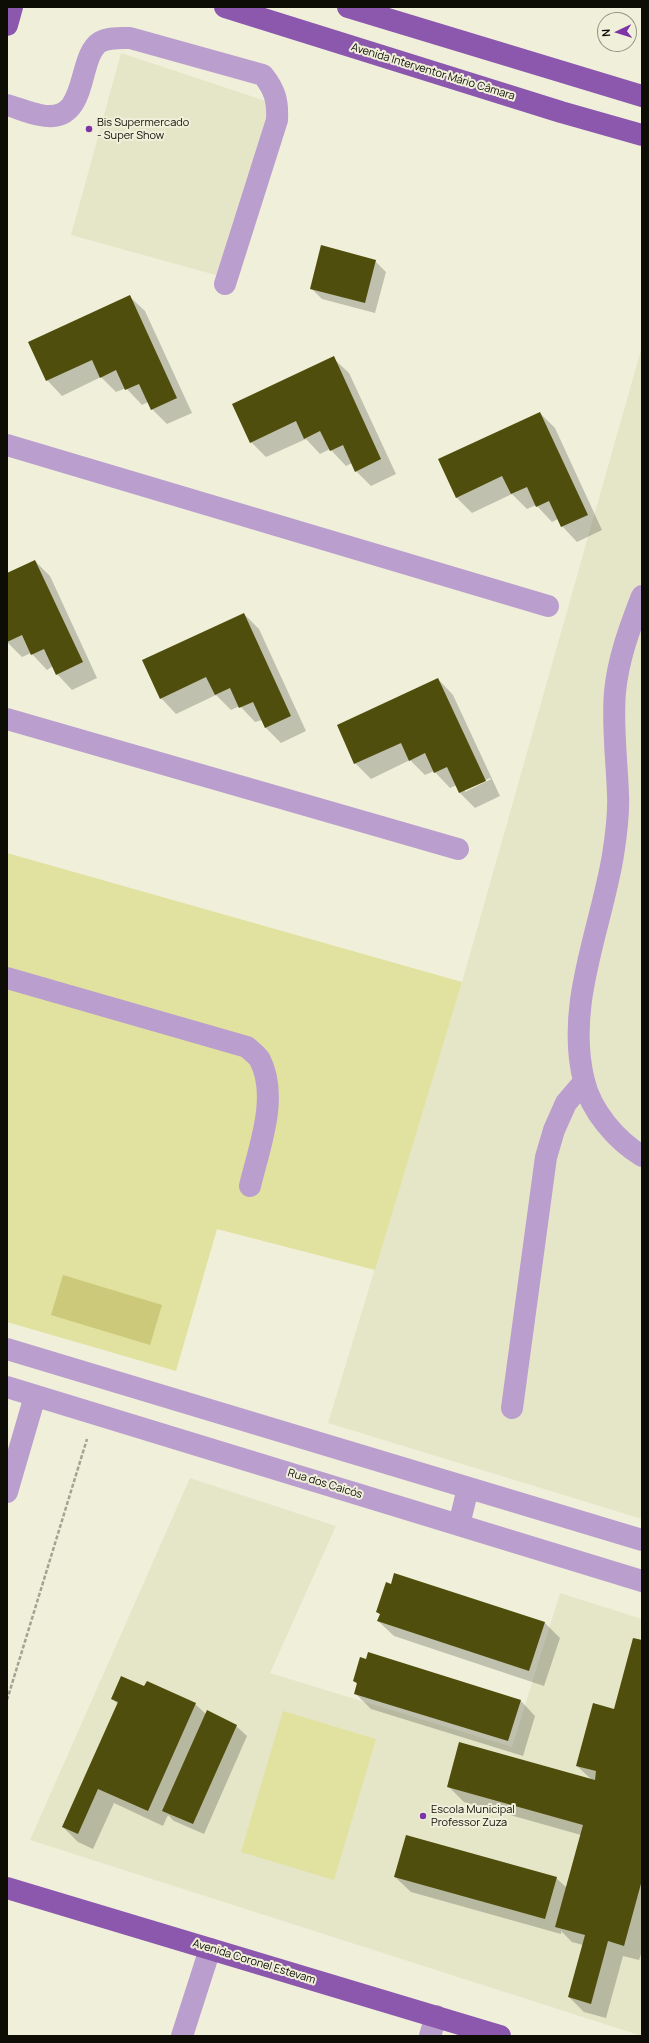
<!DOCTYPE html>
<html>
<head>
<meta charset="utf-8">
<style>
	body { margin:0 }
	#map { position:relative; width:649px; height:2043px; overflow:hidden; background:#f0f0da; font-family:Manrope,sans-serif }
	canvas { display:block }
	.frame { position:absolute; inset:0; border:8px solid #0d0d06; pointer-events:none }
	.north { position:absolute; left:597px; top:12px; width:40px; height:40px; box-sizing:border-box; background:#f0f0da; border:1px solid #959585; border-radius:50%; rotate:266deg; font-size:11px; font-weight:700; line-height:16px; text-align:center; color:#0d0d06 }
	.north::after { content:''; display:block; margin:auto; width:14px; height:18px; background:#7d34a6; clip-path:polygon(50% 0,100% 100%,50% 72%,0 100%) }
</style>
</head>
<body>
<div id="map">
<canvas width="649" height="2043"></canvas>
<div class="frame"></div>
<div class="north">N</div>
</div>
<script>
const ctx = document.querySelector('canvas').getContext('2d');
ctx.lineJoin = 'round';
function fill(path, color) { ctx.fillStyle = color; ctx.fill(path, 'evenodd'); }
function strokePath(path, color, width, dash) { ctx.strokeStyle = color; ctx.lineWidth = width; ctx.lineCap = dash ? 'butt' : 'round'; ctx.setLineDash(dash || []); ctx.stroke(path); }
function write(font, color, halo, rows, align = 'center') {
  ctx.font = font + ' Manrope,sans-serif'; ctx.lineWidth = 4; ctx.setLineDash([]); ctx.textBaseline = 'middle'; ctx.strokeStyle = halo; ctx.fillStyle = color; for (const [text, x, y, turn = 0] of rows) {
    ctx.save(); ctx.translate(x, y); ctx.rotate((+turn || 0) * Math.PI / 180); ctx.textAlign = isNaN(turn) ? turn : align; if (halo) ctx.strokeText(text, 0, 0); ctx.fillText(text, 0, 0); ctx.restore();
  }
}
const built = new Path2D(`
	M121,53L272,103L219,276L71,235Z
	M642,346V1519L328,1423L462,982Z
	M190,1478L336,1526L270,1673L512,1747L560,1593L642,1619V2036L30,1840Z`);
const green = new Path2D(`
	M7,853L462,982L375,1270L217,1229L176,1371L7,1322Z
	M283,1711L376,1739L334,1880L241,1852Z`);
const water = new Path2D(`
	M63,1275L162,1305L150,1345L51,1315Z`);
const shadow = new Path2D(`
	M375,261L386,272L375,313L322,299L311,288Z
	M129,296L145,311L192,413L167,424L152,409L148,402L142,405L126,388L116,392L101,377L62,396L47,380Z
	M333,358L349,373L396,474L371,486L356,471L352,463L346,466L330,449L320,454L306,439L266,457L251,442Z
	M540,413L555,428L602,530L577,542L562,526L558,519L552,522L536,505L527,509L512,494L472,513L457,498L440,460Z
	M35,561L50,576L97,678L72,690L57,674L53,666L47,670L31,653L22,657L7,642V574Z
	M244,614L259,629L306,731L281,743L265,727L262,720L255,722L240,706L231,710L216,695L176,714L161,698Z
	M438,679L453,695L500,796L475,808L460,793L457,785L450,788L434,771L425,775L410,760L371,779L355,763ZM490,778L491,779L465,792V789Z
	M377,1612L545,1623L560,1638L544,1686L394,1636L378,1621L381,1615Z
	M642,1642V1951L639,1960L623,1956L606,2018L584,2012L569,1997L583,1945L572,1942L561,1931V1934L411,1892L395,1877L556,1878L567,1888L581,1835L464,1802L449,1787L592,1780L577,1766L614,1710Z
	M354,1681L520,1700L535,1716L523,1756L371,1709L355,1693L358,1685Z
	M145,1688L195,1704L206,1714L236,1726L247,1736L204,1834L174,1821L168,1815L163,1826L114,1803L93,1849L78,1842L63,1827L118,1704L112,1699Z`);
const building = new Path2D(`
	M321,245L376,260L365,303L310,289Z
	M130,295L177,398L151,410L139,384L125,390L116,370L100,378L92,360L46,381L28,342Z
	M334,356L381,459L355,472L343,445L330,451L320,431L304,439L296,421L250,443L232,404Z
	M540,412L588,515L561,527L549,501L536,507L527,487L511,494L502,476L456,498L438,459Z
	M35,560L83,662L56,675L44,649L31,655L22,635L7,642V573Z
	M244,613L291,716L265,728L253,702L239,708L230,688L215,695L206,677L160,699L142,660Z
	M438,678L486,781L459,793L447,767L434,773L425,753L409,761L401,743L354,764L337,725Z
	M394,1573L545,1622L529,1671L377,1621L380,1614L376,1612L386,1582L391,1584Z
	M633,1638L642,1640V1880L624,1946L608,1941L591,2004L568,1997L585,1935L555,1927L583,1825L447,1787L459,1742L595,1780L596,1771L576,1766L593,1703L614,1709Z
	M368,1652L521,1700L508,1741L354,1694L357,1683L353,1681L360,1657L366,1659Z
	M121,1676L144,1686L147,1681L196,1703L148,1811L98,1789L78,1834L62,1827L118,1702L111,1699Z
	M207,1710L237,1725L193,1824L162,1811Z
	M406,1835L557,1877L545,1919L394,1877Z`);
const path = new Path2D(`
	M7,1700L87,1439`);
const minor = new Path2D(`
	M7,105C18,108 29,113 40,115C90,126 76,57 100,42C109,37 120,38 130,38L263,75C275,90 278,101 277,120L225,284
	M7,445L548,606
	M642,596C630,627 618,659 615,692C612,726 617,761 618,795C619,814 616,836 613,855C601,929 565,1005 584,1081C591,1111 616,1140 642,1156
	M7,719L458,849
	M7,978L247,1047C251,1051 257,1055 260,1060C279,1097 259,1148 250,1186
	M7,1349L642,1540
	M7,1387L642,1581
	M512,1408L546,1157L554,1130L566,1103L584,1082
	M7,1492L35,1396
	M459,1525L468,1488
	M182,2036L210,1949
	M430,2036L436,2016`);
const major = new Path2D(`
	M225,7L561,112L642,135
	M348,7L642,96
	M7,25L12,7
	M7,1888L500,2036`);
const markers = [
	[89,129,4,"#7d34a6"],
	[423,1816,4,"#7d34a6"]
];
const streetNames = [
	["Avenida Interventor Mário Câmara",433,72,17],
	["Rua dos Caicós",325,1484,17],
	["Avenida Coronel Estevam",254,1962,17]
];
const poiNames = [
	["Bis Supermercado",97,123],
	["- Super Show",97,136],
	["Escola Municipal",431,1810],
	["Professor Zuza",431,1823]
];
fill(built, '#e5e6c8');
fill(green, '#e1e1a0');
fill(water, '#ccca7a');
fill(shadow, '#0003');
fill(building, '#504e0c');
strokePath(path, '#a3a392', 2.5, [4, 2]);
strokePath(minor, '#ba9ece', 22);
strokePath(major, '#8c58ae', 22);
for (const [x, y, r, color] of markers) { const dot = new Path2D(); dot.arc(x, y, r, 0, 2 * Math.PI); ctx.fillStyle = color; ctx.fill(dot); strokePath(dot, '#f0f0da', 1.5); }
write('11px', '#0d0d06', '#f0f0da', streetNames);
write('11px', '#0d0d06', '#f0f0da', poiNames, 'left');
</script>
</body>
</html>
